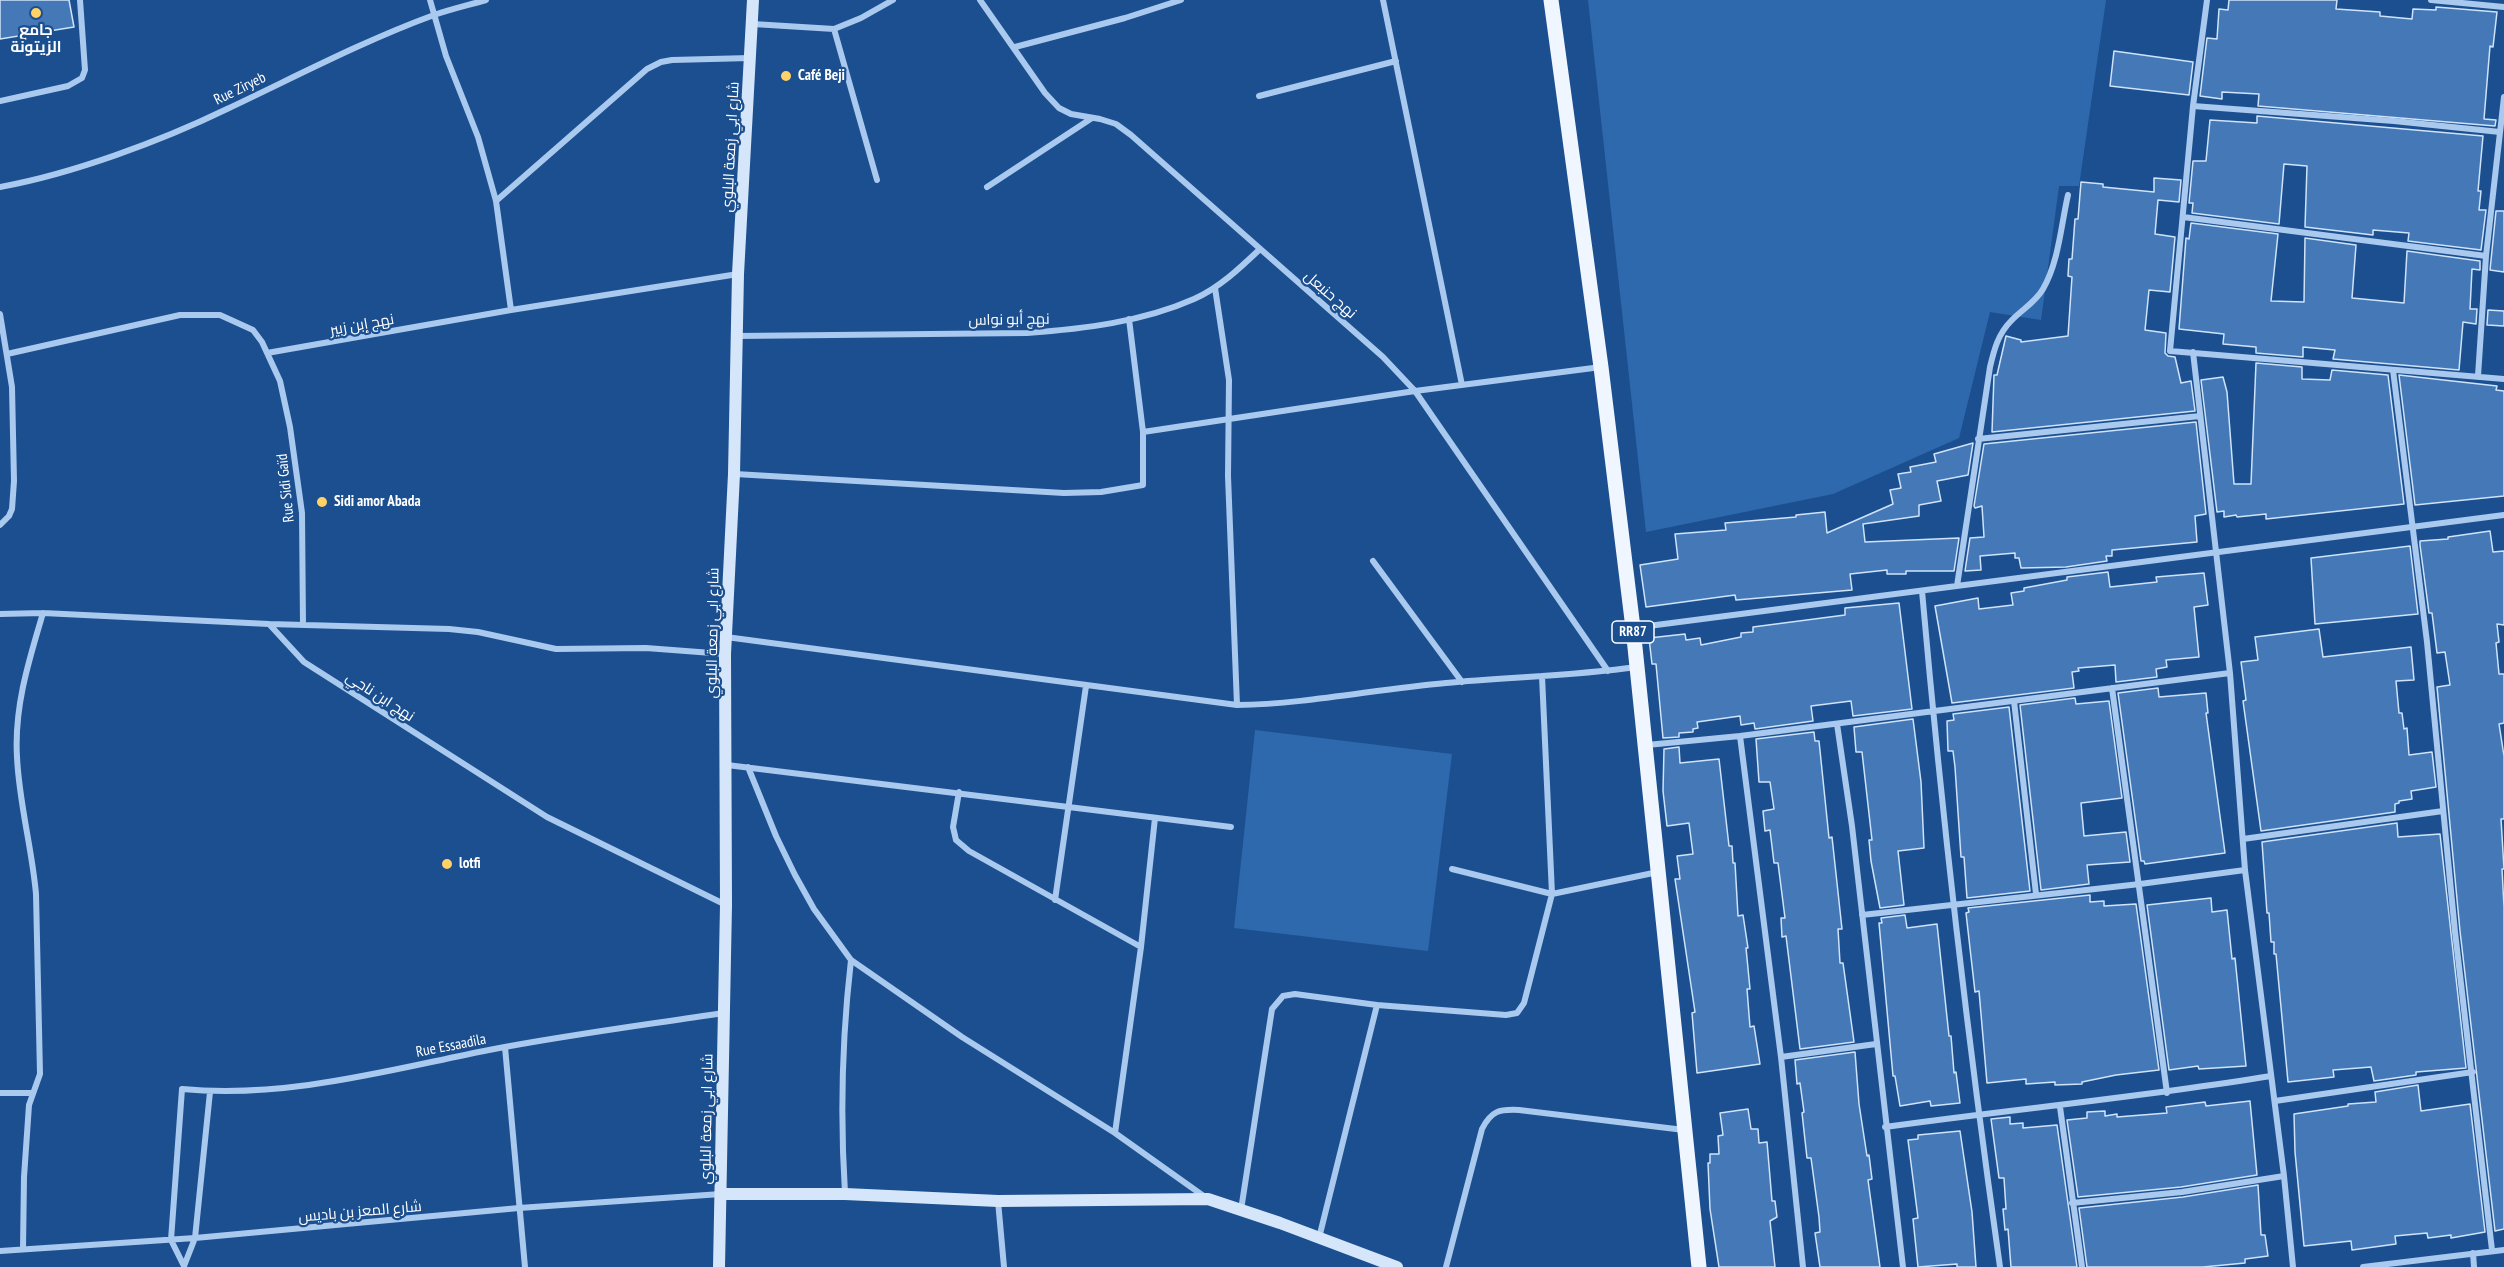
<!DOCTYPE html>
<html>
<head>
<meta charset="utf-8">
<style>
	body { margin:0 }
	canvas { display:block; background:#1b4f8f }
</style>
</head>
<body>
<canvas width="2504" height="1267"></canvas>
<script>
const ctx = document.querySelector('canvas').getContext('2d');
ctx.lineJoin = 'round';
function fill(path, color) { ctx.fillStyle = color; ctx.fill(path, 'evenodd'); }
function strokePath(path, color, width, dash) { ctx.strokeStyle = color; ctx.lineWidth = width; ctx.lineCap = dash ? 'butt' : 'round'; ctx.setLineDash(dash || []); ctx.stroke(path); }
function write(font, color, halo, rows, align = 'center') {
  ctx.font = font + ' "PT Sans Narrow",Cairo,sans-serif'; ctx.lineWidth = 4.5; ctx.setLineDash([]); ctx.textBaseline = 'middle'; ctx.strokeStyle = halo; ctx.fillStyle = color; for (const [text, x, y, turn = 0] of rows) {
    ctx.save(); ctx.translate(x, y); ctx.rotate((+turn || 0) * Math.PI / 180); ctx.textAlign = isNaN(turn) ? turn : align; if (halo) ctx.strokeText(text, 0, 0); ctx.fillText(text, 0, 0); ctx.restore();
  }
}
const green = new Path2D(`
	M1588,0H2106L2079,186H2059L2041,320L1990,312L1959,438L1833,494L1646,532Z
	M1255,730L1452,754L1428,951L1234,928Z`);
const building = new Path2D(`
	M0,0H69L74,27L0,39Z
	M2229,0H2337L2336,9L2380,12V16L2412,19L2413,9L2436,10V7L2497,12L2493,47L2490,46L2484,119L2496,120L2495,126L2258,106L2259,94L2222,92V99L2200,96L2207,38L2217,39L2219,9L2228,10Z
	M2114,51L2193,62L2189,95L2110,86Z
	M2257,116L2483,136L2478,191H2481L2479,210H2486L2481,250L2408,241L2409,233L2373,230V235L2305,227L2307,166L2284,164L2279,224L2192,213L2193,203H2189L2193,161H2206L2210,120L2257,123Z
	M2154,178L2181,180L2179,202L2158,200L2155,234L2175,237L2170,292L2149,290L2145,330L2166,333L2165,353L2168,356L2175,357L2181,383L2191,381L2195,411L1992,432L1994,375H1997L2006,336L2021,340V342L2068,336L2072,277L2068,276L2069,259H2072L2075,219H2078L2081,182L2103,184V187L2154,192Z
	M2496,211H2504V272L2490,270Z
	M2191,223L2278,234L2271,301L2304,302L2305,238L2356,245L2352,298L2404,303L2407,251L2480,261V270L2472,269L2470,309H2477L2476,324L2463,322L2459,370L2333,359L2335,350L2303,347V357L2256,353V347L2223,344L2224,334L2179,329L2186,238L2189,239Z
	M2488,310L2504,311V326L2487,325Z
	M2256,363L2302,367V379L2330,380L2332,370L2388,375L2404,504L2266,519V514L2237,517L2236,515L2224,517V511L2217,512L2201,380L2223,377L2227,392L2234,484H2251Z
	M2399,375L2497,386L2496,390L2504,391V496L2415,505Z
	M2196,422L2206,514L2195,516L2197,542L2112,550V556H2106L2107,561L2066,567L2021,568L2019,558H2015V553L1980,556L1981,570L1965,571L1970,538L1984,537L1982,506L1975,508L1974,506L1984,444Z
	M1973,443L1968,475L1937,481L1941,501L1919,505V516L1863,524L1865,542L1959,538L1954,571H1906V574H1887V570L1850,574L1852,590L1736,600L1735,595L1646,607L1640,565L1678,559L1675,534L1726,530L1725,523L1796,517V515L1825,512L1827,533L1893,504L1890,490L1901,488L1898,474L1911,472L1910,467L1936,462L1934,454Z
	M2490,531L2493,552L2504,551V625L2497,624L2499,642L2496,643L2499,674H2504V723L2499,724L2504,756V819H2501L2504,869H2502L2504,907V1229L2495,1231L2460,931L2437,687L2450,685L2445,652L2437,653L2432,613H2429L2420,545V541L2448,539V537Z
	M2410,546L2418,614L2315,624L2311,558Z
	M2108,572L2110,587L2157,582L2156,577L2204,573L2208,605L2194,607L2199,657L2166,660L2167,667L2156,669L2157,677L2116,682L2115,665L2078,668L2079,671L2072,672L2074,688L1952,703L1935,606L1978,598L1979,609L2013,605L2011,593L2024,591V588L2067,580V577Z
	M1899,603L1912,709L1853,716L1851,701L1811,706L1813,721L1755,729L1754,723L1741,725L1740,716L1697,722L1698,728L1693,729V732L1679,733V737L1663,738L1656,664H1652L1649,638L1685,634L1686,640L1700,638L1701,645L1741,637V633L1753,632V627L1845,615V608Z
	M2319,629L2323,657L2411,647L2414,680L2396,681L2399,713H2402L2404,729L2407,728L2409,755L2432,752L2436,787L2411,791L2412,799L2399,801V803L2395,804V812L2261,831L2243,701L2246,700L2241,662L2258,660L2255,637Z
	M2158,688L2159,697L2206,693L2208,713H2206L2225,853L2145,864L2144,861H2141L2118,693Z
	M2075,698L2076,704L2109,701L2122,798L2081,803L2084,836L2126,832L2130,862L2087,865L2089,884L2041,890L2020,705Z
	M2009,707L2030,891L1967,898L1964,857H1961L1955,767L1953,751H1948L1947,721L1954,720L1953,714Z
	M1913,719L1921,782L1924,848L1898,851L1904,905L1880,908L1871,861L1869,840H1872L1862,752H1856L1854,727Z
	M1814,732L1815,741H1819L1829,838L1832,837L1842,929H1838L1840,963H1843L1854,1042L1800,1049L1786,936L1782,937L1781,918H1785L1778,863H1774L1770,830L1765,831L1763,811L1774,809L1770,782H1759L1756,739Z
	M1679,747L1680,763L1719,759L1729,846H1732L1733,863H1735L1738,916L1743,915L1748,948H1746L1750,989H1747L1750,1027L1754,1026L1760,1064L1697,1073L1692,1013L1695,1012L1675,879H1680L1677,856L1693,854L1689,823L1667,826L1663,791L1664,749Z
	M2397,823L2398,837L2440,834L2466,1068L2416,1072V1075L2374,1081L2371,1067L2333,1070L2334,1077L2288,1082L2276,954H2274V942H2271L2269,913H2267L2262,842Z
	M2090,895V902L2104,901V906L2136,904L2159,1070L2116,1075L2082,1082V1084L2055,1085V1082L2026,1084V1079L1987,1083L1979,991L1975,992L1966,913L1969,912L1968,908Z
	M2211,898L2212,912L2227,910L2232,959L2235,958L2246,1066L2199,1069L2198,1066L2169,1070L2147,905Z
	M1905,915L1907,928L1937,924L1949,1036H1951L1954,1073L1956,1072L1960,1103L1931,1106L1930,1101L1900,1106L1895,1076H1893L1879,923H1882L1881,918Z
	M1855,1052L1859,1104L1867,1156L1869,1155L1872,1179L1868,1180L1880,1267H1820L1815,1233L1820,1232L1819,1217L1811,1158H1807L1802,1113L1804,1112L1800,1083L1797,1084L1795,1060Z
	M2418,1085L2421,1111L2470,1104L2485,1232L2451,1238V1235L2428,1238L2427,1233L2395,1236L2396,1244L2352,1250L2351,1241L2304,1246L2295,1152L2294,1114L2348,1106V1104L2376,1102L2375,1092Z
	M2250,1101L2257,1175L2181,1187L2078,1197L2067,1120L2087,1118V1112L2105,1111V1116L2117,1114V1117L2167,1113L2166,1107L2205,1102L2206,1106Z
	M1748,1109L1751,1129H1758L1759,1143L1767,1142L1772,1201H1775L1777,1217L1770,1221L1775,1267H1719L1710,1209L1708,1163H1710V1154H1719L1718,1136L1723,1135L1720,1113Z
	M2010,1117V1124L2023,1123V1128L2057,1125L2077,1267H2011L2008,1229L2005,1230L2003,1209H2006L2004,1178H1999L1991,1119Z
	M1960,1131L1972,1212L1976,1267H1957V1264L1918,1267L1913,1219L1918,1218L1908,1140L1918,1139V1135Z
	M2258,1185L2261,1235H2265L2268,1256L2245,1259V1263L2203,1267H2087L2079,1208L2183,1197Z`);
const street = new Path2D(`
	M430,0L446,56L478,137L496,201L511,310
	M980,0L1045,93L1059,108L1071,114L1100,119L1116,124L1131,135L1383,357L1415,391L1608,671
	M1383,0L1462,385
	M2207,0L2193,106L2170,351L2504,379
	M2431,0L2504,7
	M753,24L834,29L861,18L893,0
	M834,29L877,180
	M1015,47L1125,18L1181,0
	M1259,96L1396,61
	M0,101L68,86L82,78L85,70L80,0
	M2193,106L2394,121L2500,132
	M0,187C72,174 161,141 227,109C295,77 363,41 434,15C451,9 469,5 486,0
	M987,187L1092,118
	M496,201L647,69L661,62L672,60L750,58
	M2183,217L2486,256
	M1215,288L1229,380L1228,476L1237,705
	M0,314L12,387L14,481L12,509L9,516L0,525
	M737,336L1027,333C1083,329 1142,322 1194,299C1219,288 1240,268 1260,249
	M2193,352L2230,673L2245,870L2284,1176L2293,1267
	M267,353L511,310L738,274
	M7,354L180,315H220L253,330L262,342L280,381L290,427L302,513L303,625
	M2393,370L2427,642L2455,932L2492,1250
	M2478,376L2486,256L2504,97
	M1143,432L1415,391L1601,367
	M1978,439L2200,416
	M735,474L1064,493L1101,492L1143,485V432L1129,319
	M1373,561L1462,682
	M1957,586L1990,367C1994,350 1998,334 2011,321C2022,309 2035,303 2043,289C2059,261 2061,225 2068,195
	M1922,591C1942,817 1968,1042 2000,1267
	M0,614L43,613L269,624L304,662L547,817L726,905
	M269,624L449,629L478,632L556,649L646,648L725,654
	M1633,628L2504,515
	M726,637L1237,705C1307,704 1376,689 1446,683C1509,677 1573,676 1637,667
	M2112,688L2167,1093
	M2014,701L2036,894
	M1837,724L1852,826L1903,1267
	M1740,736L1781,1057L1803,1267
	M1647,745L1740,736L2230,673
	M727,765L1231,827
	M748,767L776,836L795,875L814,909L851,960L962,1037L1115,1133L1205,1197
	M959,792L953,827L956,840L969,851L1141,947
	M2243,839L2443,811
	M1452,869L1552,894L1658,872
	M1055,900L1086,686
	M1862,915L2140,884L2245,870
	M505,1047L525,1267
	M1781,1057L1876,1044
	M0,1093H33
	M2275,1101L2473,1072
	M2060,1107L2082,1267
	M1885,1127C2014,1109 2143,1097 2271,1076
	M1115,1133L1141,947L1155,818
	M845,1193C840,1115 842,1038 851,960
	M998,1201L1004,1267
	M2072,1203L2182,1192L2284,1176
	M1241,1210L1272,1009L1283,996L1295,994L1377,1005L1506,1015L1517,1013L1524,1003L1552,894L1542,676
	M1319,1238L1377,1005
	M23,1249L24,1177L29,1105L40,1074L36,894C32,848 19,803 17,757C14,707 29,660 43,613
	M0,1251L195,1238L519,1208L721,1194
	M2473,1253L2474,1267
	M184,1266L171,1240L182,1089C286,1099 388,1070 489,1050C566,1035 645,1025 723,1013
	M184,1266L195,1238L210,1092
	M1446,1267L1482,1129C1491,1111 1499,1109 1519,1110L1684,1130
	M2363,1267L2504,1250`);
const secondary = new Path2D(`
	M721,1194H845L998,1201L1208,1199L1280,1223L1397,1267
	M719,1267L726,905L725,654L734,474L738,274L753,0`);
const primary = new Path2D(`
	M1551,0L1601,367L1633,628L1699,1267`);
const markers = [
	[36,13,6,"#ffd166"],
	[786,76,6,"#ffd166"],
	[322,502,6,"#ffd166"],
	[447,864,6,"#ffd166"]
];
const shields = [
	[1633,632,42]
];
const shieldNames = [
	["RR87",1633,632]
];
const poiNames = [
	["جامع",36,31,"center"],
	["الزيتونة",36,48,"center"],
	["Café Beji",798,76],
	["Sidi amor Abada",334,502],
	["lotfi",459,864]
];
const streetNames = [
	["Rue Ziryeb",240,89,-26],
	["شارع ابي زمعة البلوي",731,147,-87],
	["نهج حنبعل",1330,295,41],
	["نهج أبو نواس",1009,320,-1],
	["نهج إبن زبير",362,325,-10],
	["Rue Sidi Gaïd",286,488,-96],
	["شارع ابي زمعة البلوي",713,633,-89],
	["نهج ابن ناجي",380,697,33],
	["Rue Essaadila",451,1046,-11],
	["شارع ابي زمعة البلوي",707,1119,-89],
	["شارع المعز بن باديس",360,1212,-5]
];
fill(green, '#2e69ad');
fill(building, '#4478b7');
strokePath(building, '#cfe3fa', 1.5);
strokePath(street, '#a9c9ee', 6);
strokePath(secondary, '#d6e6fa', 12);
strokePath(primary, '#f0f6ff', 15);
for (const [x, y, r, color] of markers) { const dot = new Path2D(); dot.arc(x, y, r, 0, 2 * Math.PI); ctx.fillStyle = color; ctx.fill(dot); strokePath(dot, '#1b4f8f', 2); }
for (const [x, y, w] of shields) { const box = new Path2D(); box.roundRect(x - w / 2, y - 11, w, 22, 4.5); ctx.fillStyle = '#1b4f8f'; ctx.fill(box); strokePath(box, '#fff', 1.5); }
write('bold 14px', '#fff', null, shieldNames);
write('bold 15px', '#fff', '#1b4f8f', poiNames, 'left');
write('15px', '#fff', '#1b4f8f', streetNames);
</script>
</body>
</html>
